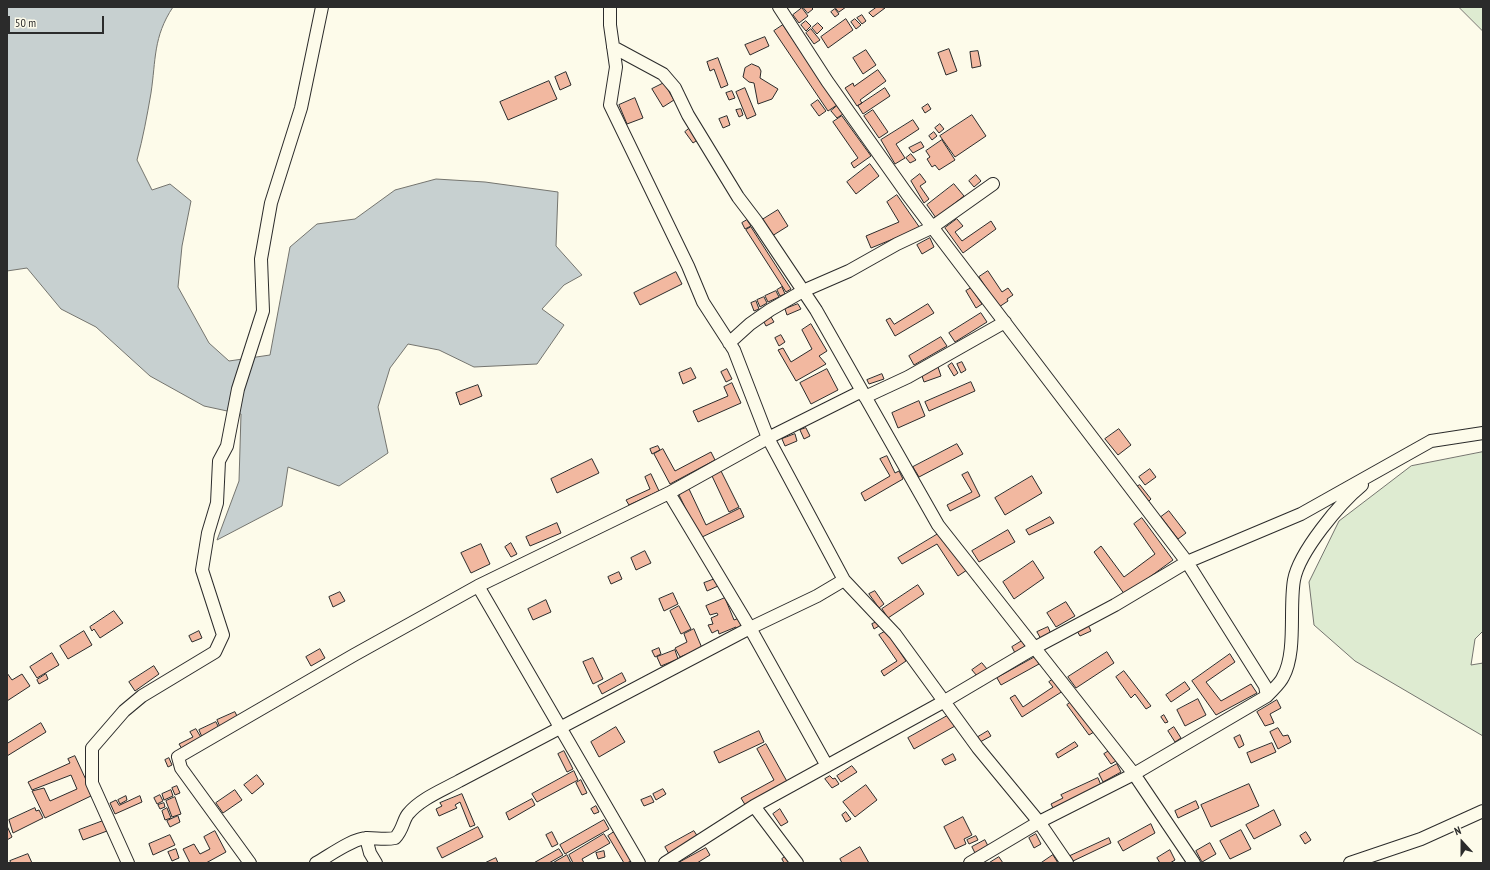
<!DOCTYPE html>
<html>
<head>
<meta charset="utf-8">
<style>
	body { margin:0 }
	#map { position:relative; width:1490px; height:870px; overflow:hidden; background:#fdfbea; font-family:"PT Sans Narrow",sans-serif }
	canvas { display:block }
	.frame { position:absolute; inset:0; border:8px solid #2b2b2b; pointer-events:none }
	.north { position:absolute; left:1442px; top:822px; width:40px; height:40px; -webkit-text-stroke:3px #fdfbea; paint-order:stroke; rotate:339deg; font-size:11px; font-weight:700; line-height:16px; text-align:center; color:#2b2b2b }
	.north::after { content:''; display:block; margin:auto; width:14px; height:18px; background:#2b2b2b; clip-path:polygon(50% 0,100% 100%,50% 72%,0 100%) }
	.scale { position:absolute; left:8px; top:16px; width:96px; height:18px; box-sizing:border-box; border:2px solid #2b2b2b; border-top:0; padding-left:5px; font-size:12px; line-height:14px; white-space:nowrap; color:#2b2b2b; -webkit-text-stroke:3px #fdfbea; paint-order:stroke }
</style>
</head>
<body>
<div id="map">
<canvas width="1490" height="870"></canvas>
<div class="frame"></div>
<div class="north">N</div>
<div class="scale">50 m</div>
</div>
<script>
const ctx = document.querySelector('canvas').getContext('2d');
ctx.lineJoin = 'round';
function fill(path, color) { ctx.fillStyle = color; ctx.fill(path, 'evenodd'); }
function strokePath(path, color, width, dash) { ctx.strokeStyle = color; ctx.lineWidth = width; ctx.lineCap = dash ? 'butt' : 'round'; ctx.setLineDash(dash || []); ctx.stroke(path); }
const green = new Path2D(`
	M1459,7H1483V31Z
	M1483,452V631L1475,639L1471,665L1483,663V736L1355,661L1314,625L1309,582L1339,521L1411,466Z`);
const water = new Path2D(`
	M7,7H173C153,37 156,60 151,93C147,116 143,138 137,160L152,190L170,184L191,201L182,246L178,287L209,343L229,361L270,355L290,247L317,224L355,219L395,190L436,179L485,182L558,192L556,246L582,275L564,285L542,309L564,325L537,364L474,367L439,350L408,344L390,368L378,407L388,453L339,486L288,467L282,506L217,540L239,481L241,414L204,406L150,376L96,327L61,309L27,268L7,271Z`);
const building = new Path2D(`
	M803,7H811L813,9L808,13Z
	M835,7H846L839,12Z
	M877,7L885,8L873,17L869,13Z
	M802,8L808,16L799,23L793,15Z
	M835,9L839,14L835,17L831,12Z
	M862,15L866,21L862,24L857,18Z
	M846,19L853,30L828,48L821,37Z
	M855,19L861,25L856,29L851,22Z
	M806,21L811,26L806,31L801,25Z
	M818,23L823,28L817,34L812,28Z
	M783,25L837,105L828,111L774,31Z
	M811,29L820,40L814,44L806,33Z
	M765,37L769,46L750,55L745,45Z
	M949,49L957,71L946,75L938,53Z
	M866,50L876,65L863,74L853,58Z
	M978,51L981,66L972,68L970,52Z
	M718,58L728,85L721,88L714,69L710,71L707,62Z
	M752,64L759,67L761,71L760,78L778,89L772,99L758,104L754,83L749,82L743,77L745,68Z
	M878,70L886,81L860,100L862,103L857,106L845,88L853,83L854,86Z
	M566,72L571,85L560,90L555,77Z
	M549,81L557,99L508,120L500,102Z
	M664,83L674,100L663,107L652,89Z
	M745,88L756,115L747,119L736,92Z
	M885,88L890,96L863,114L858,106Z
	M732,91L735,98L729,100L726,93Z
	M635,98L643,118L627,124L619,105Z
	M818,100L826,111L819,116L811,105Z
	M928,104L931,109L925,113L922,108Z
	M837,106L843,114L837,118L831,111Z
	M741,109L743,115L739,117L736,110Z
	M873,110L888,132L879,138L864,116Z
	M972,115L986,136L955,157L940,136Z
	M727,116L730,125L723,128L719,119Z
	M842,116L871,156L854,168L851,163L858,158L833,122Z
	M913,120L919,129L896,144L905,158L895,164L881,140Z
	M940,124L944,129L939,133L935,128Z
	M691,127L699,139L693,143L685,132Z
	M934,132L937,136L932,140L929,136Z
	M942,140L955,160L939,170L935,165L932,167L927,159L930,157L926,151Z
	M921,142L924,147L913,153L909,148Z
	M911,154L916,160L910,163L906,158Z
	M870,164L879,176L856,194L847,182Z
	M920,174L926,182L920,186L929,199L924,203L911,181Z
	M976,175L981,181L974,187L969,181Z
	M954,184L964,196L936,218L927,205Z
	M897,195L920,228L871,248L866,236L899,222L887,202Z
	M778,210L788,226L772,236L762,220Z
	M957,219L963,226L955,232L962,241L991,221L996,229L963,253L945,228Z
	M747,220L751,226L745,229L742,223Z
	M751,227L791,289L786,292L746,230Z
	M930,238L934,247L922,254L917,245Z
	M988,271L1002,292L1008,288L1013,295L1007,299L1008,301L999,307L979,277Z
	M676,272L682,284L640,305L634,293Z
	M782,287L785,294L780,296L777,290Z
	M971,288L982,304L976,308L966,291Z
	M776,291L779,297L768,302L765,296Z
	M764,297L767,303L760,307L757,300Z
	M756,301L759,309L754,311L751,303Z
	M798,304L801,309L787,315L785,309Z
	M928,304L934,313L895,336L886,320L890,318L894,324Z
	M981,313L987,322L955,342L949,333Z
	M771,317L774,322L766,326L763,320Z
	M811,324L827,351L819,356L826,364L796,381L778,350L783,348L791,362L812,349L802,330Z
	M781,335L785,342L779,346L775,338Z
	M941,337L947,346L914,365L909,356Z
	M962,362L966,370L961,373L957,364Z
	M952,363L958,373L954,376L948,366Z
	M938,367L941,376L924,382L921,373Z
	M691,368L696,378L683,384L679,373Z
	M727,369L732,379L726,382L721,372Z
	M827,369L838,390L811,404L800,383Z
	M882,374L884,379L869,384L867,380Z
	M971,382L975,391L929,411L925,402Z
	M732,383L741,403L698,422L693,411L728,396L724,387Z
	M478,385L482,396L460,405L456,393Z
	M919,401L925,416L898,428L892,413Z
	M806,428L810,436L804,439L800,430Z
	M1119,429L1131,445L1118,455L1105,439Z
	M795,434L797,441L785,446L782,439Z
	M957,444L963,454L919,477L913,467Z
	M658,446L660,450L652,454L650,449Z
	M663,449L675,471L711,452L715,460L670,484L654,454Z
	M887,456L895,473L899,471L903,479L865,501L861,493L890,476L880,459Z
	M592,459L599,473L557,493L551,479Z
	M1150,469L1156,477L1145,485L1139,477Z
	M721,471L739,507L729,512L712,476Z
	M968,472L980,496L950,511L947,505L972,492L962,475Z
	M651,474L659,491L629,505L626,500L650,489L645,477Z
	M1032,476L1042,493L1005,515L995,498Z
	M1140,485L1151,499L1148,502L1136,487Z
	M689,489L706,525L740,508L744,517L700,538L679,495Z
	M1169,511L1186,533L1178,539L1161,517Z
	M1050,517L1054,523L1029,535L1026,530Z
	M1142,518L1173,560L1125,595L1094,552L1101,546L1124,577L1155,554L1134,524Z
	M557,523L561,533L530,546L526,537Z
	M1008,530L1015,542L979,562L972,551Z
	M938,534L967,570L958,576L937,544L902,564L898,558Z
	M511,543L517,554L511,557L505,547Z
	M481,544L490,564L471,573L461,553Z
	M645,551L651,563L636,570L631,558Z
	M1033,561L1044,578L1014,599L1003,582Z
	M619,572L622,579L611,584L608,577Z
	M715,579L718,586L707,591L704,583Z
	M918,585L924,594L888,618L882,609Z
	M875,591L884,604L879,608L869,594Z
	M340,592L345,601L333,607L329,597Z
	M673,593L678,604L664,611L659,599Z
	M725,598L734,620L739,618L743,627L737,629L736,627L719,634L718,630L712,633L708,625L713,624L711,618L718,615L717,613L710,615L706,606Z
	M546,600L551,612L533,620L528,609Z
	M1066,602L1075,616L1056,627L1047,613Z
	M679,606L691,629L681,634L670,611Z
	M114,611L123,623L100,638L94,629L92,631L90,627Z
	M877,622L879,626L874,629L872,624Z
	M1088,625L1091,631L1080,636L1077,631Z
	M1048,627L1051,634L1041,639L1037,632Z
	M694,629L702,648L680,657L675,648L687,642L684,634Z
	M84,631L92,645L68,659L60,646Z
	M199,631L202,638L192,642L189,636Z
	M886,631L906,661L884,676L881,671L897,661L879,635Z
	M1022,641L1026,648L1015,653L1012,647Z
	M659,648L661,654L655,657L652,651Z
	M320,649L325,658L311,666L306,657Z
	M675,650L678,659L661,666L657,657Z
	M1107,652L1114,663L1076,688L1068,677Z
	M52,653L59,665L37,678L30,667Z
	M1230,654L1235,662L1206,682L1221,701L1251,684L1257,693L1216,715L1192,681Z
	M1035,657L1039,664L1001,685L997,678Z
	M593,658L603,679L593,684L583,662Z
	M982,663L987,669L977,676L972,670Z
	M154,666L159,674L135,691L129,682Z
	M1124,671L1151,706L1146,709L1135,694L1131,698L1116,677Z
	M7,673L12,680L22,674L30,686L7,701Z
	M622,673L626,681L602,694L598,686Z
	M46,674L48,679L39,684L37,680Z
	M1055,678L1063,691L1022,717L1010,698L1015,695L1023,707L1053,687L1049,682Z
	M1185,682L1190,689L1171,702L1166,695Z
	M1198,699L1206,715L1185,726L1177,710Z
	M1277,700L1281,708L1270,714L1274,723L1265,726L1257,712Z
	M1071,702L1094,732L1089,735L1067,705Z
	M235,712L238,718L220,727L217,720Z
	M949,715L955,726L914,749L908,738Z
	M1164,715L1168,722L1165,723L1161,717Z
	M216,722L219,728L202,737L199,730Z
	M41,723L46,732L7,756V744Z
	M616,727L625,742L599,757L591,742Z
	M1174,727L1181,738L1175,742L1168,731Z
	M1278,728L1283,736L1288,735L1291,742L1278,749L1270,732Z
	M196,729L202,739L182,749L179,744L193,737L190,732Z
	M759,731L764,742L719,763L714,752Z
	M988,731L991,736L980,742L978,737Z
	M1240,735L1244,745L1239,748L1234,738Z
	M1075,742L1078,746L1058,758L1056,754Z
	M1272,743L1276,752L1251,763L1247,753Z
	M766,744L789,785L747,808L741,798L774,780L757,749Z
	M564,751L573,769L567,772L558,754Z
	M1109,751L1116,761L1111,764L1104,754Z
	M953,754L956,760L945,765L942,760Z
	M75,756L93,795L45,818L32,791L44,788L50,801L77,789L71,775L32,790L28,782L70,763L68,759Z
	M169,758L172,765L168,767L165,760Z
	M1117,764L1121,772L1103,782L1099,774Z
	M852,766L857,772L841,782L837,776Z
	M574,771L578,780L537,802L532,794Z
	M257,775L264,784L252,794L244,785Z
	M830,776L833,779L835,778L839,784L832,788L825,779Z
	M1098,778L1101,785L1053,808L1051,804L1063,798L1061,795Z
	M581,780L587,793L582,795L576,783Z
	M1249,784L1259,806L1211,827L1201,805Z
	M866,785L877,800L855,817L843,802Z
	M177,786L180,793L175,795L172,788Z
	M663,789L666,794L656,800L653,794Z
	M171,790L173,796L164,800L162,794Z
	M235,790L242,800L223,813L216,803Z
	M462,794L475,825L470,827L460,802L455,805L457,808L439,816L436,809L442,806L440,803Z
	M160,795L163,801L157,804L154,798Z
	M126,796L127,800L120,804L118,800Z
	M140,796L142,802L115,814L110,803L116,800L119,805Z
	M651,796L654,802L644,806L641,800Z
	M175,797L181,814L172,817L166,801Z
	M532,799L535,805L509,820L506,813Z
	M1196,801L1199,808L1178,818L1175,811Z
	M164,803L165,807L160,809L158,805Z
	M596,806L599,812L594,814L591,809Z
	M35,808L36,811L39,810L43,818L13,833L9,820Z
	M167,808L171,818L165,820L162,811Z
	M780,809L788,822L781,826L773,814Z
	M1274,810L1281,825L1254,839L1246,825Z
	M846,812L851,819L846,822L842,815Z
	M178,816L180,822L170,827L167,821Z
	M963,817L972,835L964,839L966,844L955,849L944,827Z
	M604,820L609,829L565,854L560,845Z
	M103,821L107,831L83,840L79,830Z
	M1151,824L1155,833L1123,851L1118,842Z
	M7,826L12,837L7,840Z
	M478,827L483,837L442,858L437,848Z
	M1241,830L1251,849L1230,859L1220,841Z
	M215,831L226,852L206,863H190L183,849L194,844L200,854L210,849L204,837Z
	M694,831L698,837L669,854L665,847Z
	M552,832L558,844L552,847L546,835Z
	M614,832L631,861L627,863H624L608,836Z
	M1306,832L1311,840L1305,844L1300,836Z
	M604,834L610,843L582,859L584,863H573L569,855Z
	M1036,834L1041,844L1034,848L1029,838Z
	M170,835L175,845L153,855L149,844Z
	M976,836L978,840L969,844L967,840Z
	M1109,838L1111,843L1073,861L1070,856Z
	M985,840L988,846L975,853L972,847Z
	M1210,843L1216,854L1202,862L1196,851Z
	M860,847L869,863H842L840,859Z
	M706,848L710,855L697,863H678Z
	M176,849L179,858L172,861L168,852Z
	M559,849L563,855L549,863H534Z
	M1170,850L1175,860L1170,863H1160L1157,858Z
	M604,851L605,857L598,859L596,853Z
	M28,854L32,863H11L10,861Z
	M567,855L571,863H553Z
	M1053,855L1058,863H1041Z
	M786,856L790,863H784L782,859Z
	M999,857L1003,863H989Z
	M496,858L498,863H485Z`);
const minor = new Path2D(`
	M610,7V25L616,67L610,105L688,266L703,302L734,350L768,438L844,580L895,634L978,748L1039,822L1067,863
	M779,7L827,81L907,194L1187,562L1301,514L1431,441L1483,433
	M613,47L663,74L675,88L688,115L738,197L757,222L816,310L938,525L1134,774L1194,863
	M729,343L750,324L770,310L803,291L849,271L897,244L931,228L993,184
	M865,397L908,377L1005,322
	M669,493L750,628L827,766
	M478,586L639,863
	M754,806L797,863
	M366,838L370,853L376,863
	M128,863L92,783V748L124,711L142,696L215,652L223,635L202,570L208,533L217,503L219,461L227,446L238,389L263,311L261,259L271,203L301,108L322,7
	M250,863L181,768L178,757L354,655L478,586L669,493L768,438L862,391
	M316,863C329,856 353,838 367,838C377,838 385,840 395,838C403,830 403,820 408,814C420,799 443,790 459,781L750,628L817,596L844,580
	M665,863L754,806L943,702L1036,647L1115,605L1187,562L1265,686L1267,696
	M970,863L1039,822L1134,774L1267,696C1272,690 1280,684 1283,677C1297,652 1289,608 1294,580C1299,552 1340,503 1362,485
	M1350,863L1421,839L1483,811`);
fill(green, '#deebd1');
strokePath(green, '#74746e', 1);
fill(water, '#c7d0d0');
strokePath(water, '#74746e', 1);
fill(building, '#f2b8a0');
strokePath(building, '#2b2b2b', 1);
strokePath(minor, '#2b2b2b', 14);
strokePath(minor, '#fdfbea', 12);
</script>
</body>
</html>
